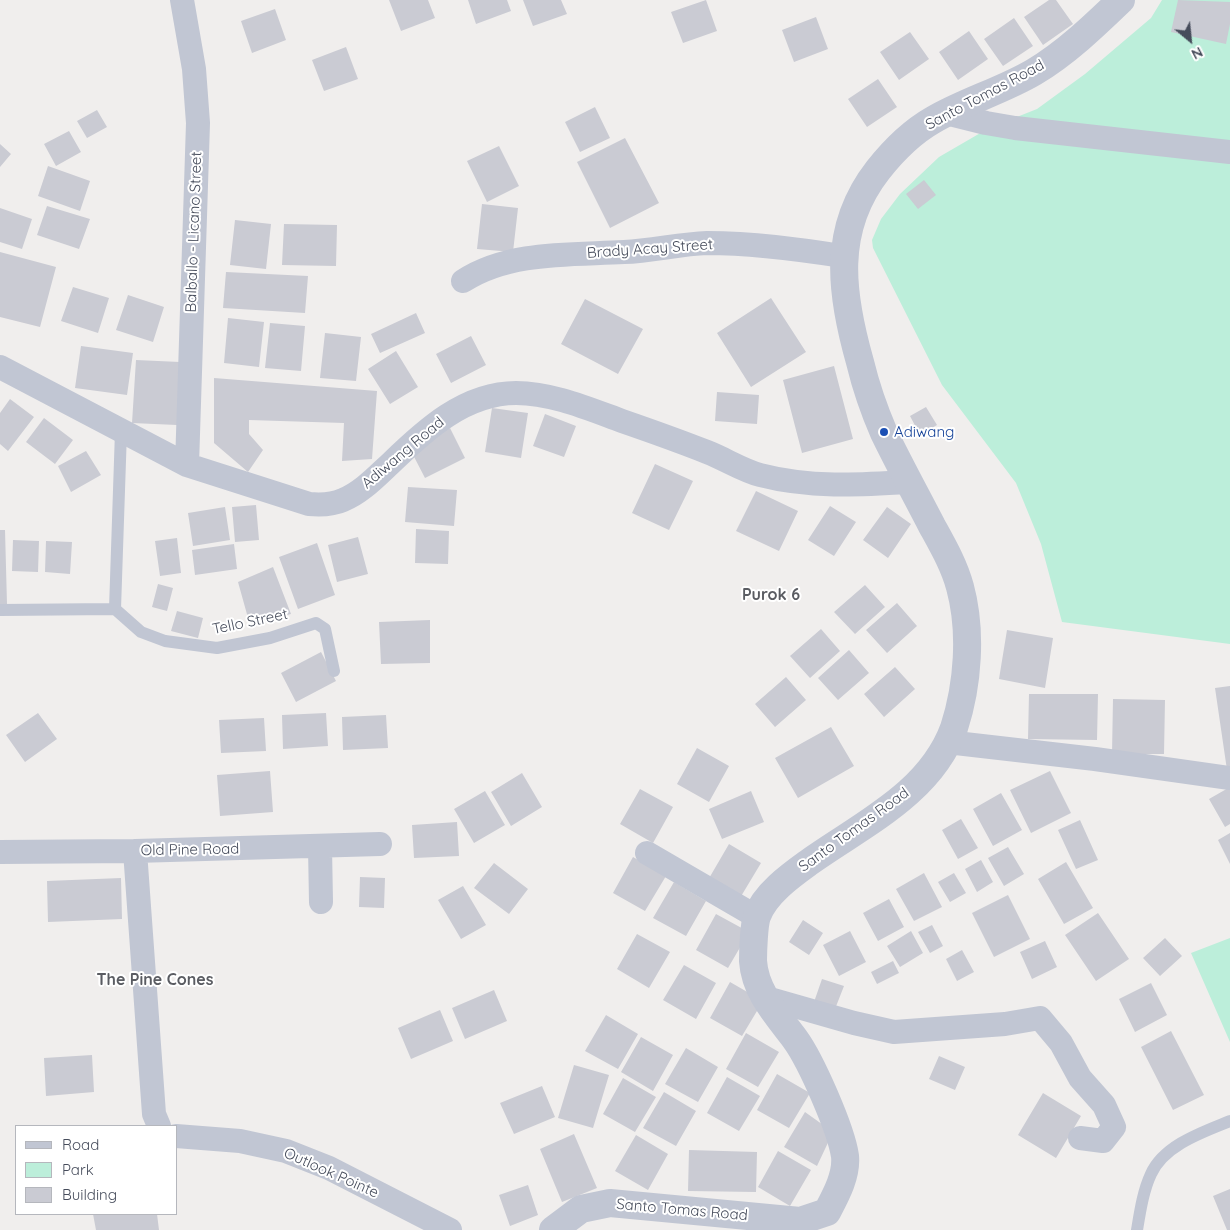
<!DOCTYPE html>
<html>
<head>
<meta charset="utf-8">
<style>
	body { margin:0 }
	#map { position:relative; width:1230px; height:1230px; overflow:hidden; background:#f0eeed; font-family:Quicksand,sans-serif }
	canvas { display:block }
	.legend { position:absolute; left:15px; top:1125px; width:162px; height:90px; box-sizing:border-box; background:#fff; border:1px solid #b5b7bd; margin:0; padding:6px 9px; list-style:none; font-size:15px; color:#464c5b }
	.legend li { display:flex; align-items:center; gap:10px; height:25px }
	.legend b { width:25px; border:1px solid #b5b7bd }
	.north { position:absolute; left:1165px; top:15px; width:50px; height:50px; -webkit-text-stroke:4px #fff; paint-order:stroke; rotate:152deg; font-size:14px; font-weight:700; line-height:20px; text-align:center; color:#464c5b }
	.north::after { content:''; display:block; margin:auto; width:18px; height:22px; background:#464c5b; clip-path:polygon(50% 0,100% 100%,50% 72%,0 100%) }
</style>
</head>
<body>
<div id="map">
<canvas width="1230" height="1230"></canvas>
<ul class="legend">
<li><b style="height:6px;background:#c1c6d3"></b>Road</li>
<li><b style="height:14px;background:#bceeda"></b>Park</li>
<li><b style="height:14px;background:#cacbd3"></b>Building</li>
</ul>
<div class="north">N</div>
</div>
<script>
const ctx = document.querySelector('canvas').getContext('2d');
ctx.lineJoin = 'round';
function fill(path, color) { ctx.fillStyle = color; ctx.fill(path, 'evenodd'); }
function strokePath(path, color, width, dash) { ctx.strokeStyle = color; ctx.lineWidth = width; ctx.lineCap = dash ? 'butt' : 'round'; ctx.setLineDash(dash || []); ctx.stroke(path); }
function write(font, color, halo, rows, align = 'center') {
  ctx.font = font + ' Quicksand,sans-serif'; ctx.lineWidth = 4; ctx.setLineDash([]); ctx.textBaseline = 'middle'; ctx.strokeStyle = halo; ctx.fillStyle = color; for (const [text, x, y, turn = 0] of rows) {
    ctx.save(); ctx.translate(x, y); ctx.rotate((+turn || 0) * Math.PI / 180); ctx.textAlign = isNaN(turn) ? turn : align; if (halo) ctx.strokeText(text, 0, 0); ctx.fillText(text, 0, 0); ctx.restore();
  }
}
const green = new Path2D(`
	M1162,0H1230V644L1062,622L1041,544L1016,483L942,385L873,248L872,240L881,219L900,194L939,157L989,128L1037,109L1085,74L1151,18Z
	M1230,938V1042L1191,953Z`);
const building = new Path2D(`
	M389,0H428L435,18L401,31Z
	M468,0H507L511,11L476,24Z
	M523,0H561L567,14L533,26Z
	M706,0L717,31L683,43L671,12Z
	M1049,0H1056L1073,24L1043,45L1024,17Z
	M1178,0L1230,2V24L1226,44L1171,32Z
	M275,9L286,40L252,53L241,21Z
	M816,17L828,49L794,62L782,30Z
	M1014,18L1033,46L1003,66L984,39Z
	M969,31L988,59L958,80L939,52Z
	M910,32L929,59L899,80L880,52Z
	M346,47L358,79L324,91L312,60Z
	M878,79L897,107L867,127L848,99Z
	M595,107L610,138L580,152L565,122Z
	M97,110L107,127L87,138L77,121Z
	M69,131L81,152L56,166L44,144Z
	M625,138L659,203L610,228L577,162Z
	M0,144L11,154L0,167Z
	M499,146L519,186L487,202L467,161Z
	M48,166L90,181L80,211L38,196Z
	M924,180L936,195L918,209L906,194Z
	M482,204L518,208L513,252L477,249Z
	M47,206L90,219L79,249L37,235Z
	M0,208L32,219L22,249L0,242Z
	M235,220L271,224L266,269L230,265Z
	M284,224L337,225L336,266L282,265Z
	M0,252L56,267L40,327L0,317Z
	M226,272L308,276L305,313L223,308Z
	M73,287L109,298L98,333L61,321Z
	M128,295L164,307L153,342L116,330Z
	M771,298L806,352L751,387L717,333Z
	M585,299L643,329L618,374L561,344Z
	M416,313L425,333L380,353L371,334Z
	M228,318L264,322L259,367L224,363Z
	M270,323L305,326L301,371L265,368Z
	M325,333L361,337L356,381L320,378Z
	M471,336L486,365L451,383L436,354Z
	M81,346L133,353L127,395L75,388Z
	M396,351L418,387L390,404L368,369Z
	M136,360L180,362L177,425L132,423Z
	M834,366L853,439L802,453L783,380Z
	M214,378L377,391L372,459L342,461L344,423L249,420V434L263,450L248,472L214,443Z
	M717,392L759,395L757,424L715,421Z
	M10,399L34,417L8,451L0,444V413Z
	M926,407L937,425L920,435L910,416Z
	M492,408L528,413L521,458L485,452Z
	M545,414L576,426L564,457L533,446Z
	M44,418L73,440L55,464L26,442Z
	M450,428L465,458L425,478L410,449Z
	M86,451L101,475L71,492L58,466Z
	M655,464L693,481L669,530L632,513Z
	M408,487L457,490L454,526L405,522Z
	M756,491L798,511L779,551L736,531Z
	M256,505L259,540L235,542L232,507Z
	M830,506L856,522L834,556L808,540Z
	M225,507L230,540L193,546L188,513Z
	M887,507L911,524L888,558L863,540Z
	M416,529L449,531L448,564L415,563Z
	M0,530H5L7,604H0Z
	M358,537L368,574L337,582L328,545Z
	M177,538L181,573L160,576L155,541Z
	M13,540L39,541L38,572L12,571Z
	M46,541L72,542L70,574L45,572Z
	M317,543L335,595L298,609L279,557Z
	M234,544L237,569L195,575L192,550Z
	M273,567L291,614L250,625L238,582Z
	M158,584L173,588L167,611L152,607Z
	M865,585L885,607L855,634L834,612Z
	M897,603L917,626L887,653L866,630Z
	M177,611L203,618L198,638L171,631Z
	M430,620V663L381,664L379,622Z
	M821,629L840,651L810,678L790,656Z
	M1007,630L1053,638L1045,688L999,679Z
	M849,650L869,673L838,700L818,678Z
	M321,652L336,681L296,702L281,673Z
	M895,667L915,689L884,717L864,694Z
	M786,677L806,700L775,727L755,704Z
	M1230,686V769L1227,770L1215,688Z
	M1029,694H1098L1097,740L1028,739Z
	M1113,699L1165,700L1164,754H1112Z
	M38,713L57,739L25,762L6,735Z
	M326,713L328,746L283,749L282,715Z
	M386,715L388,748L343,750L342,717Z
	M264,718L266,751L221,753L219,720Z
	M831,727L854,766L798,798L775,758Z
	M697,748L729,766L709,802L677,784Z
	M270,771L273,812L220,816L217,775Z
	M1050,771L1071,813L1031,833L1010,790Z
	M522,773L542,807L511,826L491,792Z
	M1230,787V824L1225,827L1209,799Z
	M640,789L673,807L653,843L620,824Z
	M485,791L505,825L474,843L454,809Z
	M751,791L764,822L722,839L709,809Z
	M1001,793L1022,830L993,846L973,809Z
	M961,819L978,848L958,859L942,830Z
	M1080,820L1098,860L1076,869L1058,830Z
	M457,822L459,856L414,858L412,825Z
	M1230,833V864L1218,840Z
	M729,844L761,863L740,898L708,880Z
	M1008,847L1024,874L1004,886L988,858Z
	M633,857L666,876L645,911L613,893Z
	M981,860L993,882L977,892L965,869Z
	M1066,862L1093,908L1064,924L1038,879Z
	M494,863L528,889L509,914L474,888Z
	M924,873L942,907L914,921L896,889Z
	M954,873L966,893L950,902L938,882Z
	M360,877L385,878L384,908L359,907Z
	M121,878L122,919L48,922L47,881Z
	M674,882L706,901L686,936L653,918Z
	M463,886L486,925L461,939L438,900Z
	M1008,895L1030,939L994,957L972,913Z
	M889,899L904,927L878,941L863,913Z
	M1098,913L1129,959L1096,981L1065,935Z
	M716,914L749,932L728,968L696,950Z
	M803,920L823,933L809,955L789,942Z
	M932,925L943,946L930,953L918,932Z
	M850,931L866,962L839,976L823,945Z
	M911,931L923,953L900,967L887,946Z
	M637,934L670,952L649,988L617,969Z
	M1165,938L1182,956L1160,976L1143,958Z
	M1045,941L1057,967L1032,979L1020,952Z
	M962,950L974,972L957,981L946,959Z
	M893,961L899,973L877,984L871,972Z
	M684,965L716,983L696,1019L663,1000Z
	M822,979L844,986L835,1009L814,1002Z
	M730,982L763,1001L742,1036L710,1018Z
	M1151,983L1167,1015L1135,1032L1119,999Z
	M494,990L507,1021L465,1039L452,1008Z
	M440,1010L453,1041L411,1059L398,1028Z
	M606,1015L638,1034L618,1069L585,1051Z
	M1171,1031L1204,1095L1173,1110L1141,1047Z
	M746,1033L779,1052L758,1087L726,1069Z
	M641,1037L673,1055L653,1091L621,1072Z
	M686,1048L718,1067L698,1102L665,1084Z
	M92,1055L94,1092L46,1096L44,1058Z
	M939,1056L965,1067L955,1090L929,1079Z
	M574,1065L609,1075L593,1128L558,1118Z
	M777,1074L810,1093L789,1128L757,1110Z
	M727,1077L760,1096L739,1131L707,1113Z
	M623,1078L656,1097L635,1132L603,1114Z
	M542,1086L555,1117L514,1134L500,1103Z
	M664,1092L696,1111L676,1146L643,1128Z
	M1043,1093L1081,1116L1056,1158L1018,1135Z
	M805,1112L833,1132L817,1166L784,1147Z
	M574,1134L597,1188L562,1202L540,1149Z
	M636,1135L668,1154L648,1190L615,1171Z
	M689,1150L757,1152L756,1192L688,1191Z
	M778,1151L811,1170L790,1206L758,1187Z
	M528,1185L538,1215L510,1226L499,1195Z
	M1230,1189V1230H1227L1213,1196Z
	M93,1214H157L159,1230H96Z`);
const service = new Path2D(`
	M121,431L115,609L141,632L165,641L217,648L270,638L316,623L325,629L334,671
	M0,610L115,609
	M1137,1230C1140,1212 1143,1191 1151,1174C1164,1145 1203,1132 1230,1121`);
const minor = new Path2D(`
	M182,0L194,69L198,123L187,465
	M946,113L986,123L1015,128L1230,152
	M463,281C509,251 570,255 624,252C652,251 679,244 707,243C753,243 797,249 842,256
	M0,367L187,465L309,504C321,505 332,505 343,500C361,493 377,476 391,463C425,430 465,393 516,393C552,393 589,409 622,421C651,431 679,441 707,452C725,459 742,470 760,475C810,488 859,485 910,482
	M947,742L1095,759L1230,778
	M320,847L321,902
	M135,851L154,1114L159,1126
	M0,852L135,851L380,844
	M647,853L757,917
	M763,997L854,1023L894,1032L1005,1024L1040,1018L1061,1043L1080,1078L1104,1105L1114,1127L1103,1141L1080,1138
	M176,1136L240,1141L286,1151L329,1168L450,1230`);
const tertiary = new Path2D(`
	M553,1230L581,1209L610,1203L800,1221L827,1212C836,1195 847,1175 845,1156C841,1129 811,1061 795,1039C777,1015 755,992 753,961C753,951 754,924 757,916C765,894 790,876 808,863C861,825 930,794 954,728C968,685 972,631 960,587C954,565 943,546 932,526C916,495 899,464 884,433C874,410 866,387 860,362C841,295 831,230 878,170C893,151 912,132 933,120C965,101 1002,91 1034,72C1066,53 1095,25 1121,0`);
const markers = [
	[884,432,5,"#1a4fb4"]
];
const streetNames = [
	["Santo Tomas Road",985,95,-28],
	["Balballo - Licano Street",194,232,-88],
	["Brady Acay Street",650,249,-4],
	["Adiwang Road",403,453,-40],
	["Tello Street",250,622,-12],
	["Santo Tomas Road",854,830,-36],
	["Old Pine Road",190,850,-1],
	["Outlook Pointe",331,1173,24],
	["Santo Tomas Road",682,1210,5]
];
const transitNames = [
	["Adiwang",894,432]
];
const neighbourhoodNames = [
	["Purok 6",771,595],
	["The Pine Cones",155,980]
];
fill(green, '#bceeda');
fill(building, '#cacbd3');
strokePath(service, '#c1c6d3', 12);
strokePath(minor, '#c1c6d3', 24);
strokePath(tertiary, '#c1c6d3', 28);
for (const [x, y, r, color] of markers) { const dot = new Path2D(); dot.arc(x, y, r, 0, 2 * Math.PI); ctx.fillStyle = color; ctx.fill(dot); strokePath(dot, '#fff', 2); }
write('15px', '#464c5b', '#fff', streetNames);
write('15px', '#164399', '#fff', transitNames, 'left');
write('bold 16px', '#5a5c62', '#fff', neighbourhoodNames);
</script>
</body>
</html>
